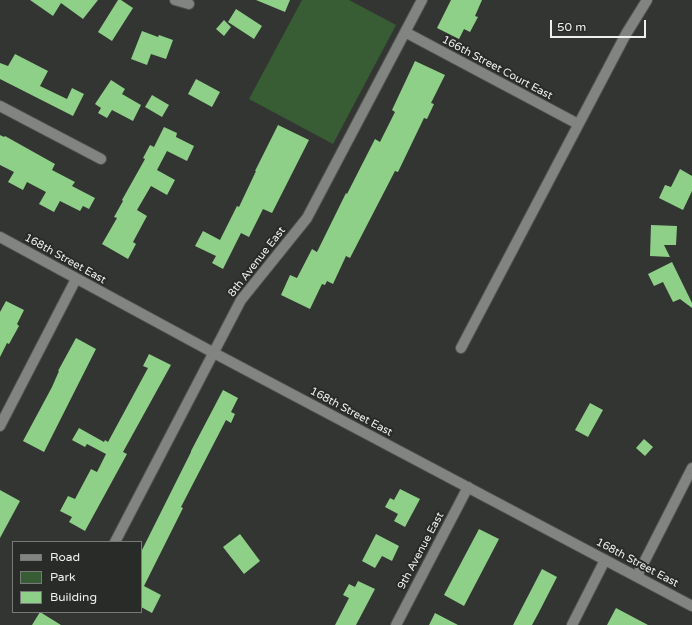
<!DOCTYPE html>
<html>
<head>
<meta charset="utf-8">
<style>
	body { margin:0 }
	#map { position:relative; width:692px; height:625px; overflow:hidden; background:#333533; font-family:"Varela Round",sans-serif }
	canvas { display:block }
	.legend { position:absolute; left:12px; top:541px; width:130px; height:72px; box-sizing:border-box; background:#292b29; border:1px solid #787978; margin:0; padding:5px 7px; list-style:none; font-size:12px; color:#eeefee }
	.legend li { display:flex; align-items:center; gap:8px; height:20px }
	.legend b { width:20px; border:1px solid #787978 }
	.scale { position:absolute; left:550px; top:20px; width:96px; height:18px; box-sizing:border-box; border:2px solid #eeefee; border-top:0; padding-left:5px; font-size:12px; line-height:14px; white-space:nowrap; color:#eeefee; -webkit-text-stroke:3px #292b29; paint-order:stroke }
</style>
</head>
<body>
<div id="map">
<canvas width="692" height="625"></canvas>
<ul class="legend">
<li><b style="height:5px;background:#828481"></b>Road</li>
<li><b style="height:11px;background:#385d34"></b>Park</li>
<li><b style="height:11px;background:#8ed087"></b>Building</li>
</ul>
<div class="scale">50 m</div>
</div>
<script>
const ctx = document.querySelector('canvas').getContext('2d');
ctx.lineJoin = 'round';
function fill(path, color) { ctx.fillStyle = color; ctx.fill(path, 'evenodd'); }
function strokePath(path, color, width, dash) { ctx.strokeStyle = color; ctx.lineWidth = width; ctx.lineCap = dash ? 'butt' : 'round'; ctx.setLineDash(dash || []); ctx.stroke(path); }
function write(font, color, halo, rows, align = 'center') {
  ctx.font = font + ' "Varela Round",sans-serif'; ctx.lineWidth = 4; ctx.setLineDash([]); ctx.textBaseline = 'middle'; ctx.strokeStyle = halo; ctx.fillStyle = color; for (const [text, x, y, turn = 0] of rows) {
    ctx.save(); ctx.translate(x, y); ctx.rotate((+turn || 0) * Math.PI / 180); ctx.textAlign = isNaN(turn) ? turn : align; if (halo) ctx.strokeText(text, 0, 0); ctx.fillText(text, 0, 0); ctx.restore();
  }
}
const green = new Path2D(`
	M302,0H349L396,25L333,144L249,99Z`);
const building = new Path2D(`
	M30,0H98L83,19L61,3L53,16Z
	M118,0H121L133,8L112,41L98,32Z
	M256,0H290L285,12Z
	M451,0H482L475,16L478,17L470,32L464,29L459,39L437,28Z
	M236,9L262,26L254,39L228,22Z
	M224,20L231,27L224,36L216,29Z
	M142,31L158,37L159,35L173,40L166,59L151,54L147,65L131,59Z
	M15,54L48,71L40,86L67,99L72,88L84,94L73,116L0,79V63L8,66Z
	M415,61L445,75L431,103L434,104L427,119L424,118L398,172L395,171L350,258L346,256L333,284L327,281L325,285L322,284L310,309L281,295L290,275L297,278L312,249L317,252L346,193L347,194L375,139L380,142L395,112L392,110Z
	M196,79L220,92L212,107L188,94Z
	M111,80L125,89L122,94L141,105L133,121L112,110L107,118L98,113L101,108L95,104Z
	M152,95L169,105L162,117L145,107Z
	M278,125L309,140L272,213L263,209L249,237L241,233L223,269L212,263L216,256L195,246L203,231L220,240L237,206L239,207L256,171H255Z
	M164,127L177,133L176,137L194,146L187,161L167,151L157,170L175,180L167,195L151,186L137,210L147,216L133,242L136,244L128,259L102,244L117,218L114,217L123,201L122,200L145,159L143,158L150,145L154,147Z
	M0,135L4,137L5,136L55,164L52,170L75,182L72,186L95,198L89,209L83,206L80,211L60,201L54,212L39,204L46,192L27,182L23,190L8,182L14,172L0,165Z
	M680,169L692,176V191L683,210L659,198L665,185L671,187Z
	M651,225L677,226L676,245H664L670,257L650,256Z
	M672,262L692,303V308L680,299L673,302L663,282L654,286L648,274Z
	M6,301L24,310L17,324L19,326L9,344L7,343L0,357V312Z
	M76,338L96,349L44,452L23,441L52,387L59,371H58Z
	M149,354L171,365L123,452L127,454L85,531L69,522L72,517L60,511L68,496L75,499L91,469L97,472L106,454L87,444L85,447L72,440L79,428L104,442L105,440L108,442L148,368L143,366Z
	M223,390L238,398L231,412L235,414L231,423L226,420L181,507L183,508L144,586L161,595L152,613L141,607V552L191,452V451Z
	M590,403L603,410L588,437L575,430Z
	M644,439L653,447L645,456L636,448Z
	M400,489L420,499L405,527L394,521L398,514L385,507L390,498L394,500Z
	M0,490L20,501L0,538Z
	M479,529L499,539L464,606L444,595Z
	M240,534L260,561L244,574L223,547Z
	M376,534L399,546L392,561L382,556L375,568L362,561Z
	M542,569L557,577L538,614L532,625H513Z
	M358,581L375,589L356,625H335L349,598L343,595L349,584L355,587Z
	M616,608L648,625H607Z
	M40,612L61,625H32Z
	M435,613L458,625H429Z`);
const street = new Path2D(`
	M175,0L189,4
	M405,32L578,124
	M0,106L101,159
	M461,348L626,34L647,0
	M0,426L76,279
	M115,542L241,300L307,218L422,0
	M637,576L692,468
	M396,625L468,487
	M572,625L605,560`);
const secondary = new Path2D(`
	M0,237L214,353L692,606`);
const streetNames = [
	["166th Street Court East",497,68,28],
	["168th Street East",65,259,29],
	["8th Avenue East",257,262,-52],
	["168th Street East",351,412,28],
	["9th Avenue East",421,551,-62],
	["168th Street East",637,563,28]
];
fill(green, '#385d34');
fill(building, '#8ed087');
strokePath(street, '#525451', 12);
strokePath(secondary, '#525451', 12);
strokePath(street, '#828481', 10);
strokePath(secondary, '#828481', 10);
write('11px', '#eeefee', '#292b29', streetNames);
</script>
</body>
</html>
